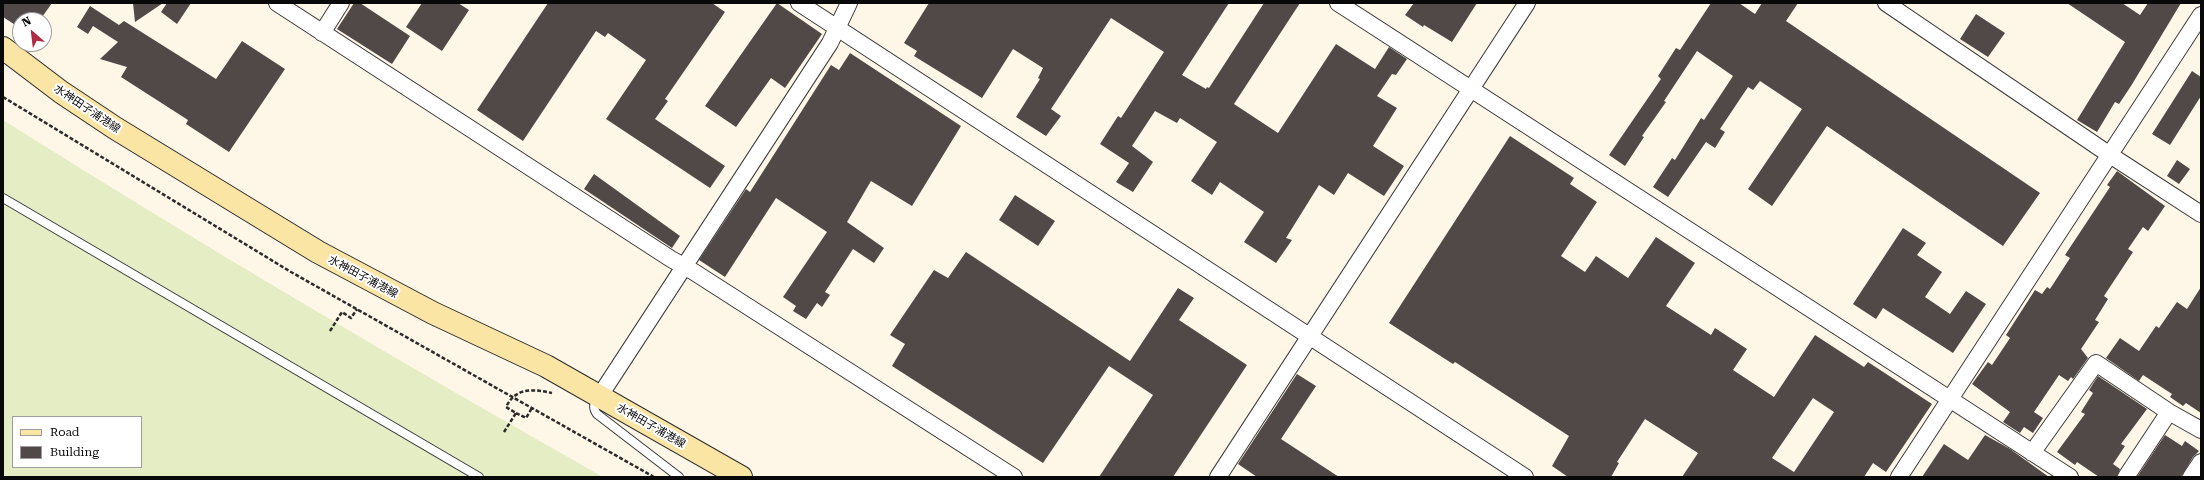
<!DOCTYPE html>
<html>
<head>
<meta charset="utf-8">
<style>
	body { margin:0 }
	#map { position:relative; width:2204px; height:480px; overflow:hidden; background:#fef6e7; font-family:"Roboto Serif",serif }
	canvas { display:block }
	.frame { position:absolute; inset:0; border:4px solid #090909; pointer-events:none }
	.legend { position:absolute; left:12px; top:416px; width:130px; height:52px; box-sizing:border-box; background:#fff; border:1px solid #9d9d9d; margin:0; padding:5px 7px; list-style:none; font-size:12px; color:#090909 }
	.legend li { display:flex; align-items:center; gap:8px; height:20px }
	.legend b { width:20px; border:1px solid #9d9d9d }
	.north { position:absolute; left:12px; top:12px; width:40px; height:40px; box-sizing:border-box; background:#fff; border:1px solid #9d9d9d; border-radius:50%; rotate:332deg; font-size:11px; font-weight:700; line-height:16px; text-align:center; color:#090909 }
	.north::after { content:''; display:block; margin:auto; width:14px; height:18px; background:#b22944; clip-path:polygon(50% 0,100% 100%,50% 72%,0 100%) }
</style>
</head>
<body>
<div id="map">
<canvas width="2204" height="480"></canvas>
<div class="frame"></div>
<ul class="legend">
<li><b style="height:5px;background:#fbe5a5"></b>Road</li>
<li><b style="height:11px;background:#514947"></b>Building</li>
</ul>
<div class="north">N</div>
</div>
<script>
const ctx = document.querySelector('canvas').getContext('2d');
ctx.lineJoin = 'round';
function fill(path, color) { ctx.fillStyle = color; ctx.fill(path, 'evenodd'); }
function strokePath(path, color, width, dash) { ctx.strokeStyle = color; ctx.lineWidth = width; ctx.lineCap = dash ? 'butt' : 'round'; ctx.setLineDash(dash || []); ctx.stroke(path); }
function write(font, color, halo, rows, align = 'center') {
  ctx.font = font + ' "Roboto Serif","Noto Sans JP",serif'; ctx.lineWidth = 4; ctx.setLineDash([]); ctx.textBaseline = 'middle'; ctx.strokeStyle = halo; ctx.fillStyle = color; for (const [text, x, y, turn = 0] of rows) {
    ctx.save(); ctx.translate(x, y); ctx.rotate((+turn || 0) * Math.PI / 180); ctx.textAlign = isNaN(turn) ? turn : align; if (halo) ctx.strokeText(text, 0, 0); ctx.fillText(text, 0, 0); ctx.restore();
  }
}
const pitch = new Path2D(`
	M3,120C200,244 400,362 603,477H3ZM13,417H141V467H13Z`);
const building = new Path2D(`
	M3,3H52L40,20H20V28L3,17Z
	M133,3H163L135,22Z
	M167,3H191L177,24L161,12Z
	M354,3H360L410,36L392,64L337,29Z
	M422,3H458L469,10L442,51L406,27Z
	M548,3H712L725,12L665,99L668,101L655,119L725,166L710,188L606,119L646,60L608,33L605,37L596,31L523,141L477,110Z
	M777,3L822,34L785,88L771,78L736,127L705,106Z
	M929,3H1229L1182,75L1206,89L1207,87L1209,88L1264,3H1300L1234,104L1278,133L1336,44L1375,69L1389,47L1407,59L1396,75L1392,74L1377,96L1397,108L1373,146L1404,166L1384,196L1348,173L1334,195L1319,185L1286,238L1292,240L1276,263L1244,242L1264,212L1220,182L1212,195L1191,181L1217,142L1180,118L1177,123L1155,111L1132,146L1153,162L1133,192L1116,182L1129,163L1100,144L1118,116L1121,118L1164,52L1111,18L1051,109L1061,116L1046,136L1016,117L1040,79L1038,78L1043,68L1013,49L982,98L914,56L917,51L904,43Z
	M1414,3H1477L1452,42L1424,25L1423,27L1405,15Z
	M1711,3H1739L1755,14L1762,3H1798L1786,21L2040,193L2003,246L1827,126L1772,206L1748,189L1802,109L1760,81L1753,90L1748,87L1720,129L1725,132L1715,148L1706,142L1668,197L1653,187L1672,158L1675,160L1701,118L1704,120L1733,76L1697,51L1664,101L1666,102L1642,136L1644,137L1625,166L1609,155L1661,79L1658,76L1676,48L1680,50Z
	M2067,3H2122L2140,15L2148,3H2181L2131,86L2119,104L2115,102L2097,132L2077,120L2125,42Z
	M90,6L119,25L124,21L216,79L242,41L285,69L229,152L186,124L188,120L121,77L127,67L100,59L118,42L93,26L88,34L77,27Z
	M1976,14L2005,33L1988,57L1960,39Z
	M850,53L961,126L912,206L871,181L847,222L884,248L874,263L853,249L825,292L830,295L822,307L817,303L806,319L793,311L796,306L783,297L827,232L776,198L725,277L699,260L746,189L750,192L831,65L839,70Z
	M2192,71L2201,77V96L2170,145L2152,134Z
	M1510,136L1574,178L1570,184L1597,202L1561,256L1585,272L1596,256L1628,278L1656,237L1695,263L1666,306L1711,335L1715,328L1747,349L1733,370L1774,397L1815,335L1864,367L1868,362L1932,404L1886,472L1873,463L1864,477H1682L1698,453L1645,419L1617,462L1619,463L1611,477H1568L1552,466L1569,436L1455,362L1453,364L1389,323ZM1813,398L1834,412L1794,472L1772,458Z
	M2177,160L2190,169L2179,184L2167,176Z
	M2117,171L2165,206L2148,231L2143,227L2128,249L2133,252L2104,296L2108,299L2095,320L2099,322L2081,349L2088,358L2073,379L2071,377L2068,381L2059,375L2034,412L2043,418L2033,433L2024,427L2020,433L2003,422L2010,412L1972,384L1988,362L1992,365L2010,338L2006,335L2035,290L2042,294L2047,287L2050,289L2070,258L2065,255L2110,187L2107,185Z
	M594,174L680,236L672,248L584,189Z
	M1015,195L1055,221L1038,246L999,220Z
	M1903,228L1926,243L1917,255L1942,272L1925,297L1950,314L1966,291L1986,304L1953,353L1883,308L1876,319L1853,304Z
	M966,252L1130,361L1178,288L1194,298L1179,320L1247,365L1173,477H1099L1153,395L1109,366L1043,463L892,366L905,344L890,335L934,270L948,278Z
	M2201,287V413L2186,403L2183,406L2170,397L2172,394L2143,375L2139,381L2106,358L2120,338L2139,351L2156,326L2159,328L2177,302L2187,309Z
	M1297,374L1316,386L1281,439L1339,477H1257L1238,464Z
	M2098,376L2147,409L2121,444L2125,446L2113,464L2120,469L2117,477H2099L2077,462L2075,465L2057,452L2085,414L2081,412L2093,393L2089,390Z
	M1985,435L2010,449L2049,477H1922L1944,444L1968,460Z
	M2165,435L2182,446L2185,441L2199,451L2193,457L2181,477H2137Z`);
const path = new Path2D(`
	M3,97L291,272L654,477
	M330,331L342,312L351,318L357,309
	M516,413L526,418L532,408
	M504,432L516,413L506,407C516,387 533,389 552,393`);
const lane = new Path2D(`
	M3,198L479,477
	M599,397C594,404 592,407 597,414L679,477`);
const street = new Path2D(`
	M277,3L671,259L694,272L1014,477
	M799,3L1525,477
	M1338,3L2070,477
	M1886,3L2110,155L2201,214
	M322,33L341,3
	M599,397L830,43L849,3
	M2032,453L2096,363L2169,412L2201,430
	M1218,477L1527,3
	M1899,477L2201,15
	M2126,477L2169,412
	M2191,477L2201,462`);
const secondary = new Path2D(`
	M3,48L61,92L115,128L318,252L433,313L546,366L741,477`);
const streetNames = [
	["水神田子浦港線",87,109,34],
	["水神田子浦港線",363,277,28],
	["水神田子浦港線",651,426,30]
];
fill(pitch, '#e5edc5');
fill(building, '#514947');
strokePath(lane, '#3c3c3c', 10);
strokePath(street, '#3c3c3c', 18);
strokePath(secondary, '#2b2b2b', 24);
strokePath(path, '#2b2b2b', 2.5, [4, 2]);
strokePath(lane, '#fff', 8);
strokePath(street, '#fff', 16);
strokePath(secondary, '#fbe5a5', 22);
write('11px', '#090909', '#fff', streetNames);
</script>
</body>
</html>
